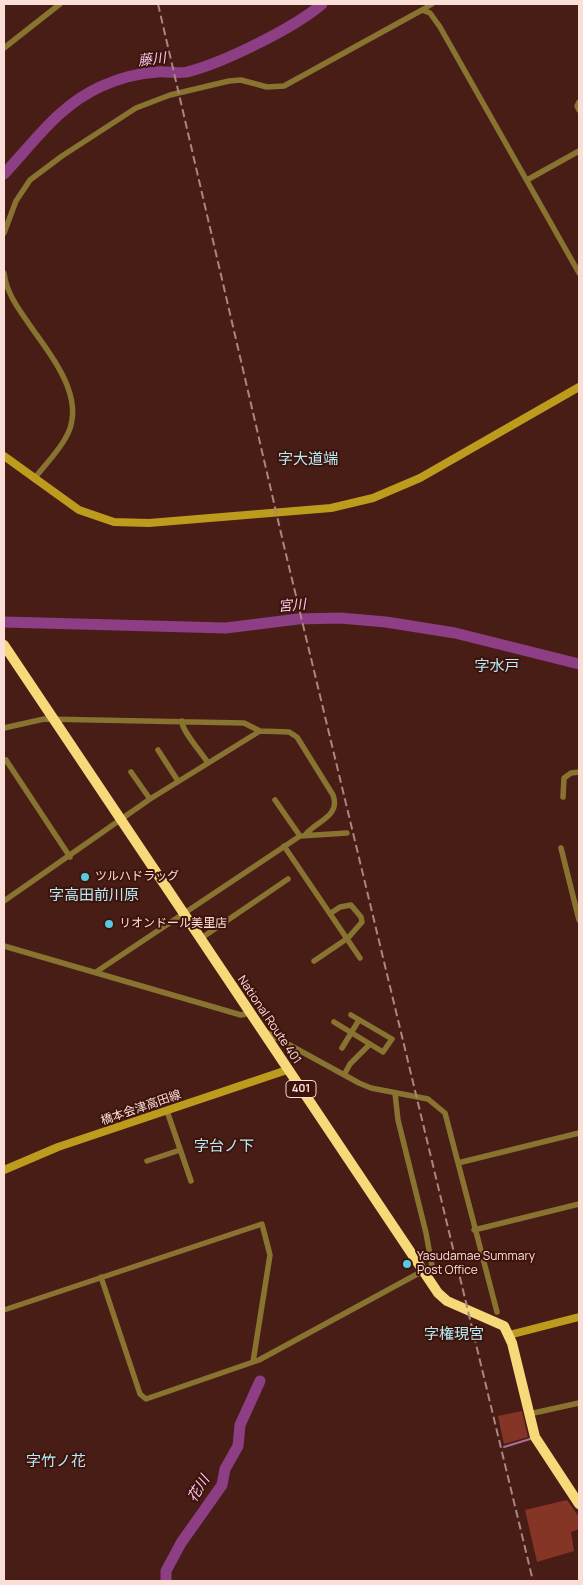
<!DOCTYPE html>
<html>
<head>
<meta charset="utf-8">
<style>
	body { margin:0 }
	#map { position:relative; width:583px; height:1585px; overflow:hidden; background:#481d16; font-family:Manrope,sans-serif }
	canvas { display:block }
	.frame { position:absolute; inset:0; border:5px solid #fbded8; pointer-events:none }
</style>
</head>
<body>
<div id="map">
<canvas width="583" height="1585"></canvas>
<div class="frame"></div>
</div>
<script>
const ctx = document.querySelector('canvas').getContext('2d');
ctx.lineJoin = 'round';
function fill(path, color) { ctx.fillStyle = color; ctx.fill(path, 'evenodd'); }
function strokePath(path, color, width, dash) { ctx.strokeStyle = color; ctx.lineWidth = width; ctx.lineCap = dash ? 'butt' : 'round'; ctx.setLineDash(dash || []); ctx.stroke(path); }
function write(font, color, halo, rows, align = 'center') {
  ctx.font = font + ' Manrope,"Noto Sans JP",sans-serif'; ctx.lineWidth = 4; ctx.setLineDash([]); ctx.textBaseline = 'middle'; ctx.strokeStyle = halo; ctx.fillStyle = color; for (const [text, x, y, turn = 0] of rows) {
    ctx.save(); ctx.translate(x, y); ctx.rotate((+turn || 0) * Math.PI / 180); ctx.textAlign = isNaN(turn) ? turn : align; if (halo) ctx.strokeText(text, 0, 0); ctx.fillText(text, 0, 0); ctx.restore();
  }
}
const green = new Path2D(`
	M522,1411L528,1437L504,1444L498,1416Z
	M567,1500L579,1517V1529L571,1532L574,1551L537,1562L525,1510Z`);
const stream = new Path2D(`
	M504,1447L530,1439`);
const river = new Path2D(`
	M4,174C35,141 59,105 102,86C118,79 139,73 157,72C166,71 178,74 187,72C223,63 294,28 322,4
	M4,622L226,628L298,619L340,618L386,622L455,633L579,664
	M166,1581V1571L181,1543L222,1485L225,1469L238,1446L240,1425L260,1381`);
const street = new Path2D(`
	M422,10L432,4
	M4,48L60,4
	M579,102L577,106L579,110
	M527,180L579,151
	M4,233L16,201L30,180L62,156L136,108L170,95L229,81L241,80L267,87L284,86L422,10L430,13L440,27L579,273
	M4,273C6,291 17,307 27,321C48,353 90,398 65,439C57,453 44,466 34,479
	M182,721C181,730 202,753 208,763
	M4,728L44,719L244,723L260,731
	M158,750L178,781
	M4,762L6,760L70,857
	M131,772L150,799
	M563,797L564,778L571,773L579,772
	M275,800L300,836
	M284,846L360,958
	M561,848L579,920
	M4,901L150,799L260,731L289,732L297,737L333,795C341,816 317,821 306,834
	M200,939L288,879
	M4,946L241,1015L249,1013
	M314,961L348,938L362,922L361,917L351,905L340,907L331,913
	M96,972L300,836L347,833
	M334,1022L383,1052L392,1039L351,1015
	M264,1031L359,1083L371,1088L428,1099L445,1113L497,1312
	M342,1048L359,1020
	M344,1075L350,1064L370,1044
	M167,1111L191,1181
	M147,1161L180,1150
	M458,1163L579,1133
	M474,1230L579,1204
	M101,1277L140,1394L146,1399L259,1360L432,1266L426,1233L398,1120L395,1093
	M4,1310L262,1224L270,1255L253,1362
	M529,1414L579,1403`);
const secondary = new Path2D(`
	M4,456L79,510L114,522L149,523L331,508L373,498L420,478L579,387
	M4,1170L58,1147L287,1070
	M509,1335L579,1317`);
const highway = new Path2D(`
	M4,645L438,1293L447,1301L504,1326L512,1343L535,1437L579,1504`);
const rail = new Path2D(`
	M158,4L284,546L533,1581`);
const markers = [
	[85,877,5,"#55cae0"],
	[109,924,5,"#55cae0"],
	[407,1264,5,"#55cae0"]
];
const shields = [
	[301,1089,30]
];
const shieldNames = [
	["401",301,1089]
];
const poiNames = [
	["ツルハドラッグ",95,877],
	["リオンドール美里店",119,924],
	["Yasudamae Summary",417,1257],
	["Post Office",417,1271]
];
const streetNames = [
	["National Route 401",269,1020,56],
	["橋本会津高田線",141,1108,-19]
];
const waterNames = [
	["藤川",152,60,-7],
	["宮川",292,606,-5],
	["花川",199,1489,-58]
];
const quarterNames = [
	["字大道端",308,460],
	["字水戸",497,667],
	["字高田前川原",94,896],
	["字台ノ下",224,1147],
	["字権現宮",454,1335],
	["字竹ノ花",56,1462]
];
fill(green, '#843526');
strokePath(stream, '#ae6e9d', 2);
strokePath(river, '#8d3e84', 11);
strokePath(street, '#887330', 5.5);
strokePath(secondary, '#bd9b1d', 8);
strokePath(highway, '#f8d97a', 10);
strokePath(rail, '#a98680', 2, [8, 4]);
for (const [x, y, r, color] of markers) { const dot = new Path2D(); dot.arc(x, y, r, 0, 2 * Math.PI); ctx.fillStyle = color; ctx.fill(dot); strokePath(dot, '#3d130c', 2); }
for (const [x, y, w] of shields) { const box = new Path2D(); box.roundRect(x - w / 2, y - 8.5, w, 17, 4); ctx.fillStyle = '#3d130c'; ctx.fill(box); strokePath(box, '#fbded8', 1); }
write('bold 11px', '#fbded8', null, shieldNames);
write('12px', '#fbded8', '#3d130c', poiNames, 'left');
write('12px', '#fbded8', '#3d130c', streetNames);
write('italic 14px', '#f5c9ed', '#3d130c', waterNames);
write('15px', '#b3ecf8', '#3d130c', quarterNames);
</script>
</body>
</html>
